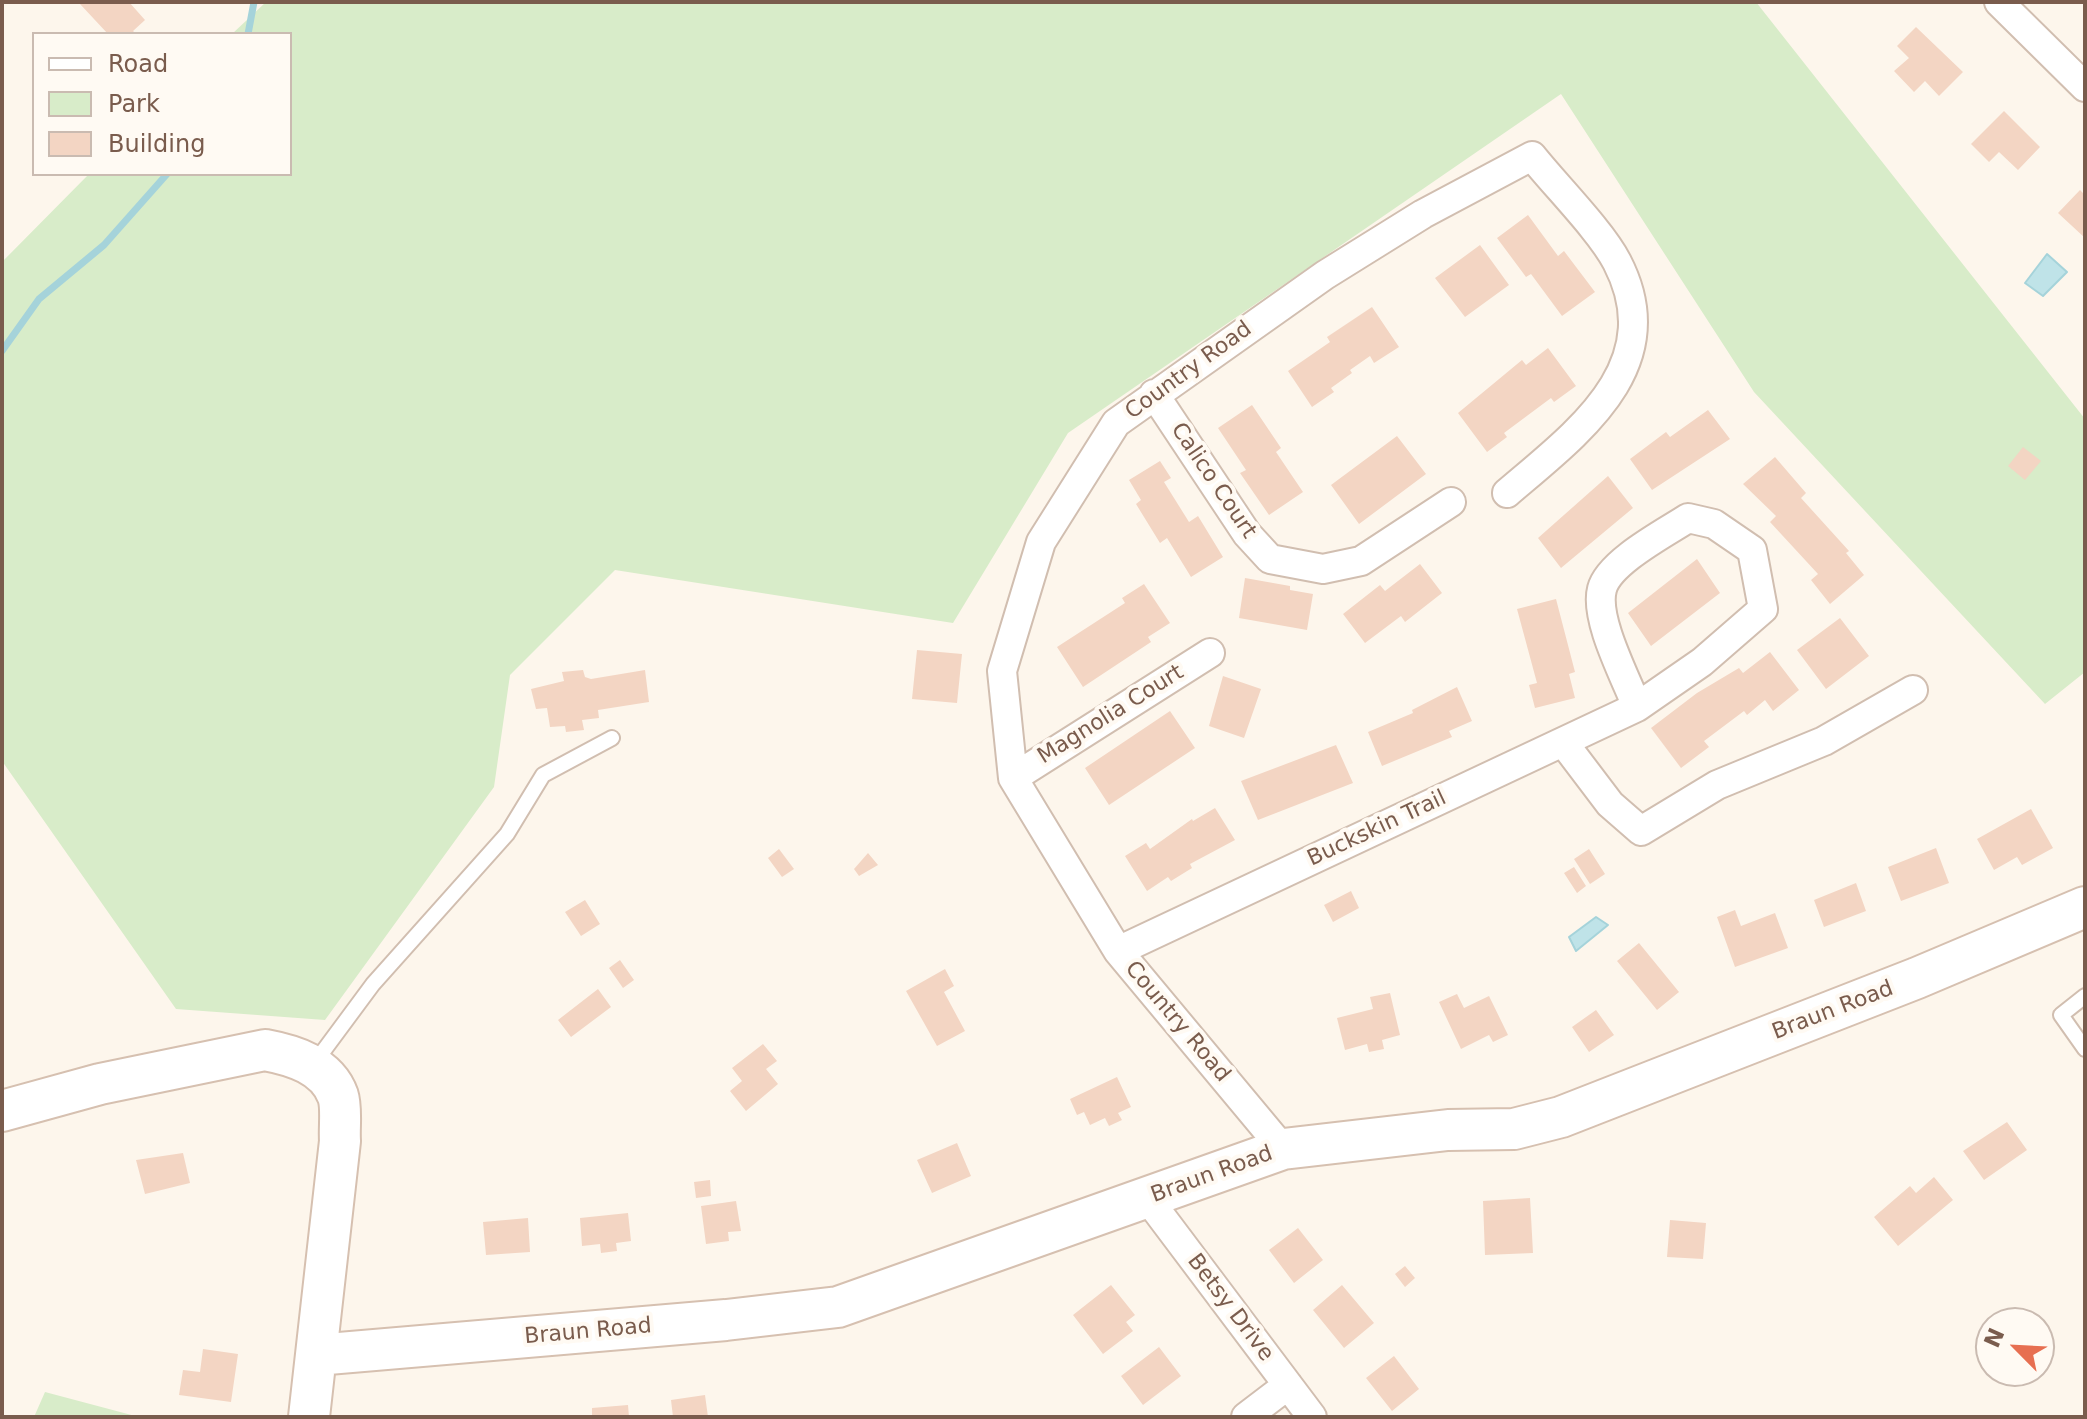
<!DOCTYPE html>
<html>
<head>
<meta charset="utf-8">
<style>
	body { margin:0 }
	#map { position:relative; width:2087px; height:1419px; overflow:hidden; background:#fdf6ec; font-family:"DejaVu Sans",sans-serif }
	canvas { display:block }
	.frame { position:absolute; inset:0; border:4px solid #7a5c4d; pointer-events:none }
	.legend { position:absolute; left:32px; top:32px; width:260px; height:144px; box-sizing:border-box; background:#fffaf3; border:2px solid #cabbb1; margin:0; padding:10px 14px; list-style:none; font-size:24px; color:#7a5c4d }
	.legend li { display:flex; align-items:center; gap:16px; height:40px }
	.legend b { width:40px; border:2px solid #cabbb1 }
	.north { position:absolute; left:1975px; top:1307px; width:80px; height:80px; box-sizing:border-box; background:#fffaf3; border:2px solid #cabbb1; border-radius:50%; rotate:294deg; font-size:22px; font-weight:700; line-height:32px; text-align:center; color:#7a5c4d }
	.north::after { content:''; display:block; margin:auto; width:28px; height:36px; background:#e76f51; clip-path:polygon(50% 0,100% 100%,50% 72%,0 100%) }
</style>
</head>
<body>
<div id="map">
<canvas width="2087" height="1419"></canvas>
<div class="frame"></div>
<ul class="legend">
<li><b style="height:10px;background:#fff"></b>Road</li>
<li><b style="height:22px;background:#d8ecc9"></b>Park</li>
<li><b style="height:22px;background:#f3d5c3"></b>Building</li>
</ul>
<div class="north">N</div>
</div>
<script>
const ctx = document.querySelector('canvas').getContext('2d');
ctx.lineJoin = 'round';
function fill(path, color) { ctx.fillStyle = color; ctx.fill(path, 'evenodd'); }
function strokePath(path, color, width, dash) { ctx.strokeStyle = color; ctx.lineWidth = width; ctx.lineCap = dash ? 'butt' : 'round'; ctx.setLineDash(dash || []); ctx.stroke(path); }
function write(font, color, halo, rows, align = 'center') {
  ctx.font = font + ' "DejaVu Sans",sans-serif'; ctx.lineWidth = 8; ctx.setLineDash([]); ctx.textBaseline = 'middle'; ctx.strokeStyle = halo; ctx.fillStyle = color; for (const [text, x, y, turn = 0] of rows) {
    ctx.save(); ctx.translate(x, y); ctx.rotate((+turn || 0) * Math.PI / 180); ctx.textAlign = isNaN(turn) ? turn : align; if (halo) ctx.strokeText(text, 0, 0); ctx.fillText(text, 0, 0); ctx.restore();
  }
}
const green = new Path2D(`
	M266,2H1756L2085,419V672L2045,704L1754,392L1561,94L1068,433L953,623L615,570L510,675L494,787L325,1020L176,1009L2,761V262L89,174H290V34H232Z
	M45,1392L139,1417H34Z`);
const water = new Path2D(`
	M2047,254L2067,272L2043,296L2025,283Z
	M1596,917L1608,925L1576,951L1569,937Z`);
const stream = new Path2D(`
	M248,34L254,2
	M2,351L39,299L104,245L167,174`);
const building = new Path2D(`
	M82,2H129L145,20L133,31L136,34H108L80,4Z
	M1916,27L1963,72L1939,96L1925,81L1914,92L1894,71L1909,58L1897,46Z
	M2004,111L2040,147L2018,170L1999,152L1989,162L1971,144Z
	M2080,190L2085,195V238L2058,213Z
	M1528,215L1558,256L1564,251L1595,292L1562,316L1531,274L1526,277L1497,238Z
	M1480,245L1509,285L1465,317L1435,278Z
	M1372,307L1399,347L1374,363L1370,356L1350,370L1352,373L1331,388L1334,392L1312,407L1288,371L1330,342L1327,337Z
	M1548,348L1576,386L1554,402L1551,398L1504,433L1507,437L1487,452L1458,413L1522,360L1526,365Z
	M1252,405L1281,448L1276,452L1303,492L1269,515L1240,473L1246,470L1218,428Z
	M1708,410L1730,439L1652,490L1630,459L1666,432L1670,437Z
	M1397,436L1426,474L1359,524L1331,485Z
	M2023,447L2041,461L2025,480L2008,466Z
	M1775,457L1806,493L1801,498L1849,551L1846,553L1864,575L1830,604L1811,580L1818,574L1770,522L1776,516L1743,484Z
	M1160,461L1171,478L1164,482L1189,522L1198,516L1223,557L1191,577L1167,538L1160,543L1136,504L1141,500L1129,480Z
	M1608,476L1633,508L1561,568L1538,538Z
	M1697,559L1720,593L1651,646L1628,613Z
	M1420,564L1442,593L1405,622L1401,616L1365,643L1343,614L1380,585L1385,591Z
	M1245,578L1290,586V590L1313,594L1307,630L1239,618Z
	M1144,584L1170,623L1148,637L1151,642L1083,687L1057,647L1125,603L1122,598Z
	M1556,599L1575,672L1569,674L1575,698L1535,708L1529,685L1537,683L1517,609Z
	M1840,618L1869,656L1826,689L1797,650Z
	M917,650L962,654L957,703L912,699Z
	M1770,652L1799,690L1773,711L1765,700L1747,715L1744,711L1704,741L1709,747L1681,768L1651,728L1697,693L1739,668L1743,673Z
	M583,670L585,677L591,679L645,670L649,702L598,710L599,718L582,720L584,730L566,732L565,726L550,727L547,708L536,709L531,689L564,681L562,672Z
	M1223,676L1261,689L1244,738L1209,726Z
	M1457,687L1472,721L1449,731L1452,737L1382,766L1368,732L1413,713L1412,710Z
	M1170,711L1195,748L1109,805L1085,768Z
	M1336,745L1353,783L1258,820L1241,781Z
	M1215,808L1235,840L1190,864L1192,868L1171,881L1168,877L1147,891L1125,856L1146,843L1150,849L1192,819L1193,821Z
	M2031,809L2053,848L2022,865L2017,857L1994,870L1977,839Z
	M1936,848L1949,883L1901,901L1888,867Z
	M779,849L794,869L782,877L768,858Z
	M1589,849L1605,874L1590,884L1574,859Z
	M868,853L878,865L859,876L854,869Z
	M1574,867L1586,886L1577,893L1564,873Z
	M1856,883L1866,911L1824,927L1814,900Z
	M1351,891L1359,908L1333,922L1324,905Z
	M585,900L600,924L581,936L565,912Z
	M1735,910L1741,926L1775,913L1788,948L1735,967L1717,917Z
	M1639,943L1679,992L1657,1010L1617,961Z
	M620,960L634,980L623,988L609,968Z
	M945,969L954,986L944,992L965,1031L937,1046L906,991Z
	M598,989L611,1007L571,1037L558,1020Z
	M1390,993L1400,1035L1382,1040L1384,1049L1369,1052L1367,1044L1345,1050L1337,1018L1373,1009L1370,997Z
	M1457,994L1464,1008L1489,996L1508,1035L1493,1042L1489,1035L1461,1049L1439,1002Z
	M1596,1010L1614,1035L1589,1052L1572,1027Z
	M763,1044L777,1061L766,1069L778,1084L746,1111L730,1091L742,1081L732,1068Z
	M1117,1077L1131,1107L1118,1113L1122,1120L1109,1126L1105,1118L1090,1125L1084,1112L1077,1115L1070,1099Z
	M2007,1122L2027,1150L1984,1180L1963,1151Z
	M957,1143L971,1176L932,1193L917,1160Z
	M183,1153L190,1183L145,1194L136,1160Z
	M1934,1177L1953,1200L1898,1246L1874,1217L1910,1186L1916,1193Z
	M710,1180L711,1196L696,1198L694,1182Z
	M1530,1198L1533,1253L1485,1255L1483,1201Z
	M736,1201L741,1231L728,1232L729,1241L706,1244L701,1206Z
	M628,1213L631,1241L616,1243L617,1251L601,1253L600,1244L582,1246L580,1218Z
	M528,1218L530,1252L486,1255L483,1222Z
	M1670,1220L1706,1223L1703,1259L1667,1257Z
	M1298,1228L1323,1260L1294,1283L1269,1250Z
	M1405,1266L1415,1278L1405,1287L1395,1274Z
	M1111,1285L1135,1315L1126,1322L1133,1331L1103,1354L1073,1315Z
	M1342,1285L1374,1323L1344,1348L1313,1310Z
	M1159,1347L1181,1376L1143,1405L1121,1376Z
	M203,1349L238,1354L231,1402L179,1395L183,1370L200,1372Z
	M1394,1356L1419,1389L1392,1411L1366,1378Z
	M705,1395L708,1417H673L671,1400Z
	M628,1405L629,1417H592V1408Z`);
const lane = new Path2D(`
	M2085,996L2061,1015L2085,1049
	M313,1065L373,984L507,834L543,775L612,738`);
const street = new Path2D(`
	M1999,2L2085,87
	M1154,394L1247,534L1270,559L1323,569L1361,561L1451,502
	M1563,742L1610,804L1641,831L1717,785L1824,741L1913,690
	M1013,778L1210,653
	M1118,951L1637,707L1702,662L1763,609L1752,550L1714,524L1688,518C1665,533 1609,562 1602,589C1594,619 1626,678 1637,707
	M1283,1149L1118,951L1013,778L1002,671L1041,542L1116,423L1325,275L1423,214L1532,156C1555,185 1601,231 1617,262C1671,366 1577,433 1507,493
	M1148,1199L1312,1417
	M1246,1417L1288,1385`);
const secondary = new Path2D(`
	M2,1111L100,1084L265,1050C292,1055 327,1065 338,1096C342,1108 339,1128 340,1141L309,1417
	M316,1355L726,1320L838,1307L1283,1149L1448,1130L1514,1129L1561,1117L1917,978L2085,907`);
const streetNames = [
	["Country Road",1189,371,-36],
	["Calico Court",1213,481,56],
	["Magnolia Court",1111,715,-32],
	["Buckskin Trail",1377,829,-25],
	["Braun Road",1833,1011,-21],
	["Country Road",1177,1022,50],
	["Braun Road",1212,1175,-20],
	["Betsy Drive",1230,1308,53],
	["Braun Road",588,1332,-5]
];
fill(green, '#d8ecc9');
fill(water, '#bfe3e8');
strokePath(water, '#a5d3da', 2);
strokePath(stream, '#a5d3da', 7);
fill(building, '#f3d5c3');
strokePath(lane, '#d1beb0', 18);
strokePath(street, '#d1beb0', 32);
strokePath(secondary, '#d6c0b0', 44);
strokePath(lane, '#fff', 14);
strokePath(street, '#fff', 28);
strokePath(secondary, '#fff', 40);
write('22px', '#7a5c4d', '#fffaf3', streetNames);
</script>
</body>
</html>
